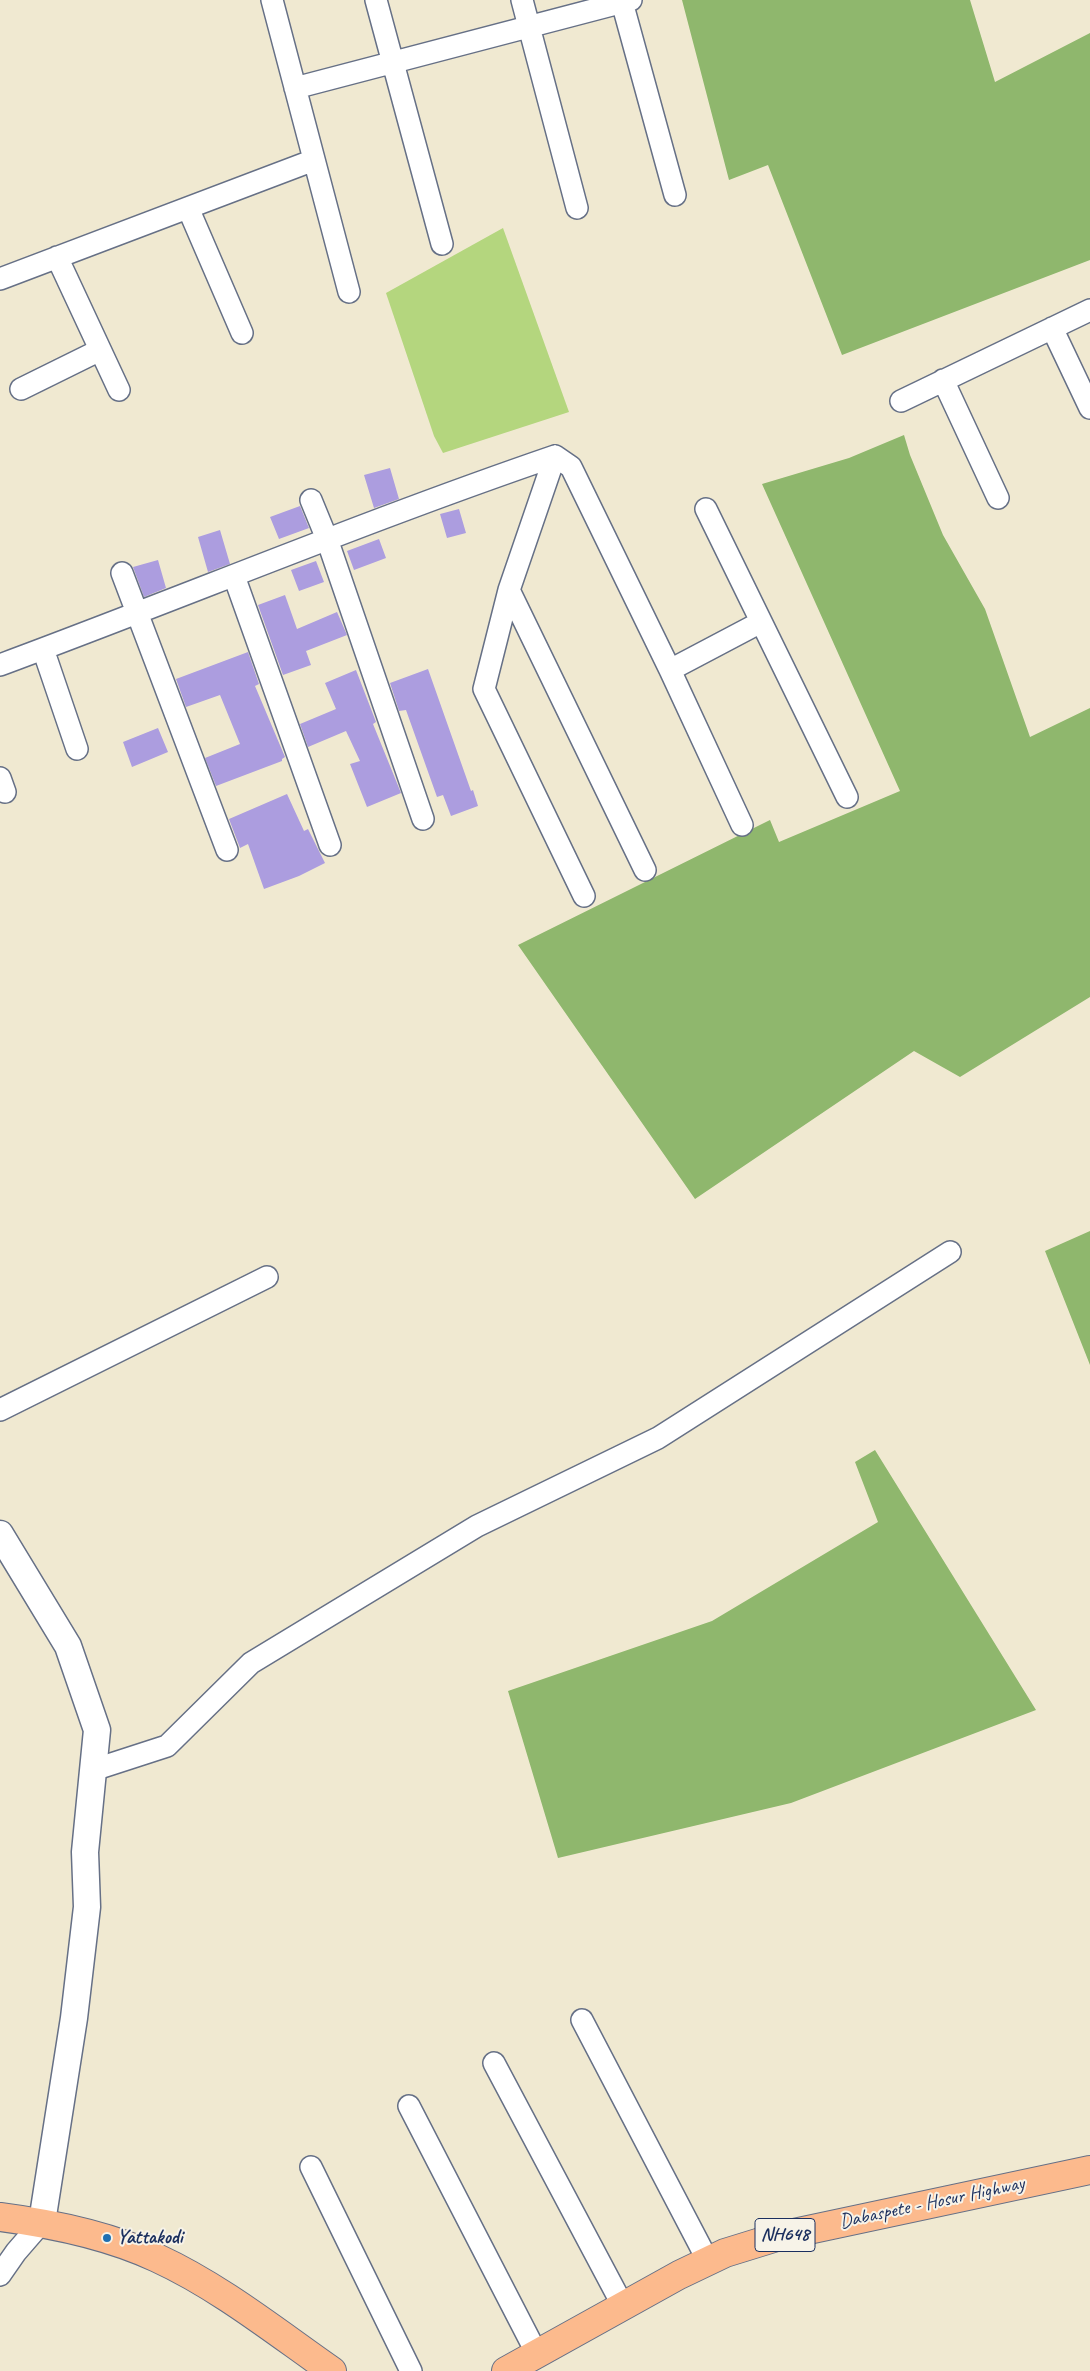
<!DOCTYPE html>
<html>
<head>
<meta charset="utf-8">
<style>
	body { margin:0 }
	canvas { display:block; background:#f0e9d1 }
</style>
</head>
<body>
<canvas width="1090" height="2371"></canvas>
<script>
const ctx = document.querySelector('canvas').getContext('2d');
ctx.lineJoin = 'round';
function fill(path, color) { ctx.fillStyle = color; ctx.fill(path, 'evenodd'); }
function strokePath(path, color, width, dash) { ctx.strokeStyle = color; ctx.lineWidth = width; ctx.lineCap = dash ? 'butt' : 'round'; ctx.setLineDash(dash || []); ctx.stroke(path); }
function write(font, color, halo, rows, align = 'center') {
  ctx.font = font + ' Caveat,sans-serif'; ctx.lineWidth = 4; ctx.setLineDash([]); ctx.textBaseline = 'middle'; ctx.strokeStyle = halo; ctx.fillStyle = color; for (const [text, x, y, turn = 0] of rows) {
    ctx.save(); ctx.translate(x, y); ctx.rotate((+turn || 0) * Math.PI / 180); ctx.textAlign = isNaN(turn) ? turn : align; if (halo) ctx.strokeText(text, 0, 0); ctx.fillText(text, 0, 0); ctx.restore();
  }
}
const green = new Path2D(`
	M503,228L569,412L443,453L434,436L386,293Z`);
const forest = new Path2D(`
	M682,0H970L995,82L1090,33V260L842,355L768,165L729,180Z
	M904,435L910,455L943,535L985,609L1030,737L1090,708V997L960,1077L914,1051L695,1199L518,945L770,820L779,842L900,791L762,484L849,458Z
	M1090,1231V1365L1045,1251Z
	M875,1450L1036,1710L791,1803L558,1858L508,1691L712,1621L878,1522L855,1462Z`);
const building = new Path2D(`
	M390,468L399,499L374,508L364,475Z
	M300,506L309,528L279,539L270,517Z
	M459,509L466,533L447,538L440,514Z
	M220,530L230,564L208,572L198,537Z
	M379,539L386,558L354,570L347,551Z
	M158,560L166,588L144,597L133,567Z
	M316,561L324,582L299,591L291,570Z
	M285,595L297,629L337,612L347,635L306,651L311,665L283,675L258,605Z
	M248,652L259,684L255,686L285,757L282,759V761L216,786L205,758L240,744L220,695L186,707L176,679Z
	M428,669L471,791L473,790L478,806L451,816L443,795L437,797L406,710L399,711L390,683Z
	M356,670L376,722L373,724L401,793L367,807L350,764L360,761L346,731L308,747L300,724L336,709L325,683Z
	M158,728L168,752L132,767L123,742Z
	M287,794L304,831L308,829L325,863L299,876L264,889L248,844L240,848L229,819Z`);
const minor = new Path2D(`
	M272,0L349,292
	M376,0L442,244
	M522,0L577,208
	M622,2L675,195
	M295,88L631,0
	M188,208L242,333
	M57,257L119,390
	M0,279L314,160
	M1052,328L1090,408
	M943,380L998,498
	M21,389L100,350
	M901,401L1090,310
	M555,456L509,590L484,689L584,896
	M555,456L571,467L670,670L742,825
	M311,500L327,539L423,819
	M706,509L847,797
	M122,573L227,850
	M234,576L330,845
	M509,590L645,870
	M43,649L77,749
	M0,665C186,596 368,520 555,456
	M670,670L761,622
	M0,778L5,792
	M0,1410L267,1277
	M93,1770L167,1746L251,1663L477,1526L658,1438L950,1252
	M582,2020L708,2261
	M494,2063L623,2306
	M409,2106L537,2354
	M311,2167L411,2371
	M0,2275L16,2252L42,2222`);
const tertiary = new Path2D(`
	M0,1534L68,1646L97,1730L85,1852L87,1907L74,2018L42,2222`);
const trunk = new Path2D(`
	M0,2217C54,2224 108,2235 157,2258C220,2287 276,2332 332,2371
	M506,2371L679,2275L725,2253L780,2236L1090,2170`);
const markers = [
	[107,2238,5,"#1f6fb2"]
];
const shields = [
	[785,2235,60]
];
const shieldNames = [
	["NH648",785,2235]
];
const streetNames = [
	["Dabaspete - Hosur Highway",932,2203,-12]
];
const poiNames = [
	["Yattakodi",117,2238]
];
fill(green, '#b4d67e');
fill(forest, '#8fb76d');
fill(building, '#ac9ddf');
strokePath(minor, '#667086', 24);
strokePath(tertiary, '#667086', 29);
strokePath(trunk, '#667086', 30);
strokePath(minor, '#fff', 21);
strokePath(tertiary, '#fff', 26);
strokePath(trunk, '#fcba8d', 28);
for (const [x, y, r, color] of markers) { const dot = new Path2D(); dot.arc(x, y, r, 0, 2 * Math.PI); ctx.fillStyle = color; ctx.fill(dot); strokePath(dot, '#f7f3e8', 2); }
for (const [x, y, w] of shields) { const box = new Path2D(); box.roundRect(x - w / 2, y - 16.5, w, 33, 4); ctx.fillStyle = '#f7f3e8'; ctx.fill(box); strokePath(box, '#1b2f5e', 1); }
write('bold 19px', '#1b2f5e', null, shieldNames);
write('20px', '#1b2f5e', '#f7f3e8', streetNames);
write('bold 20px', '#1b2f5e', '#f7f3e8', poiNames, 'left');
</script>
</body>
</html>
